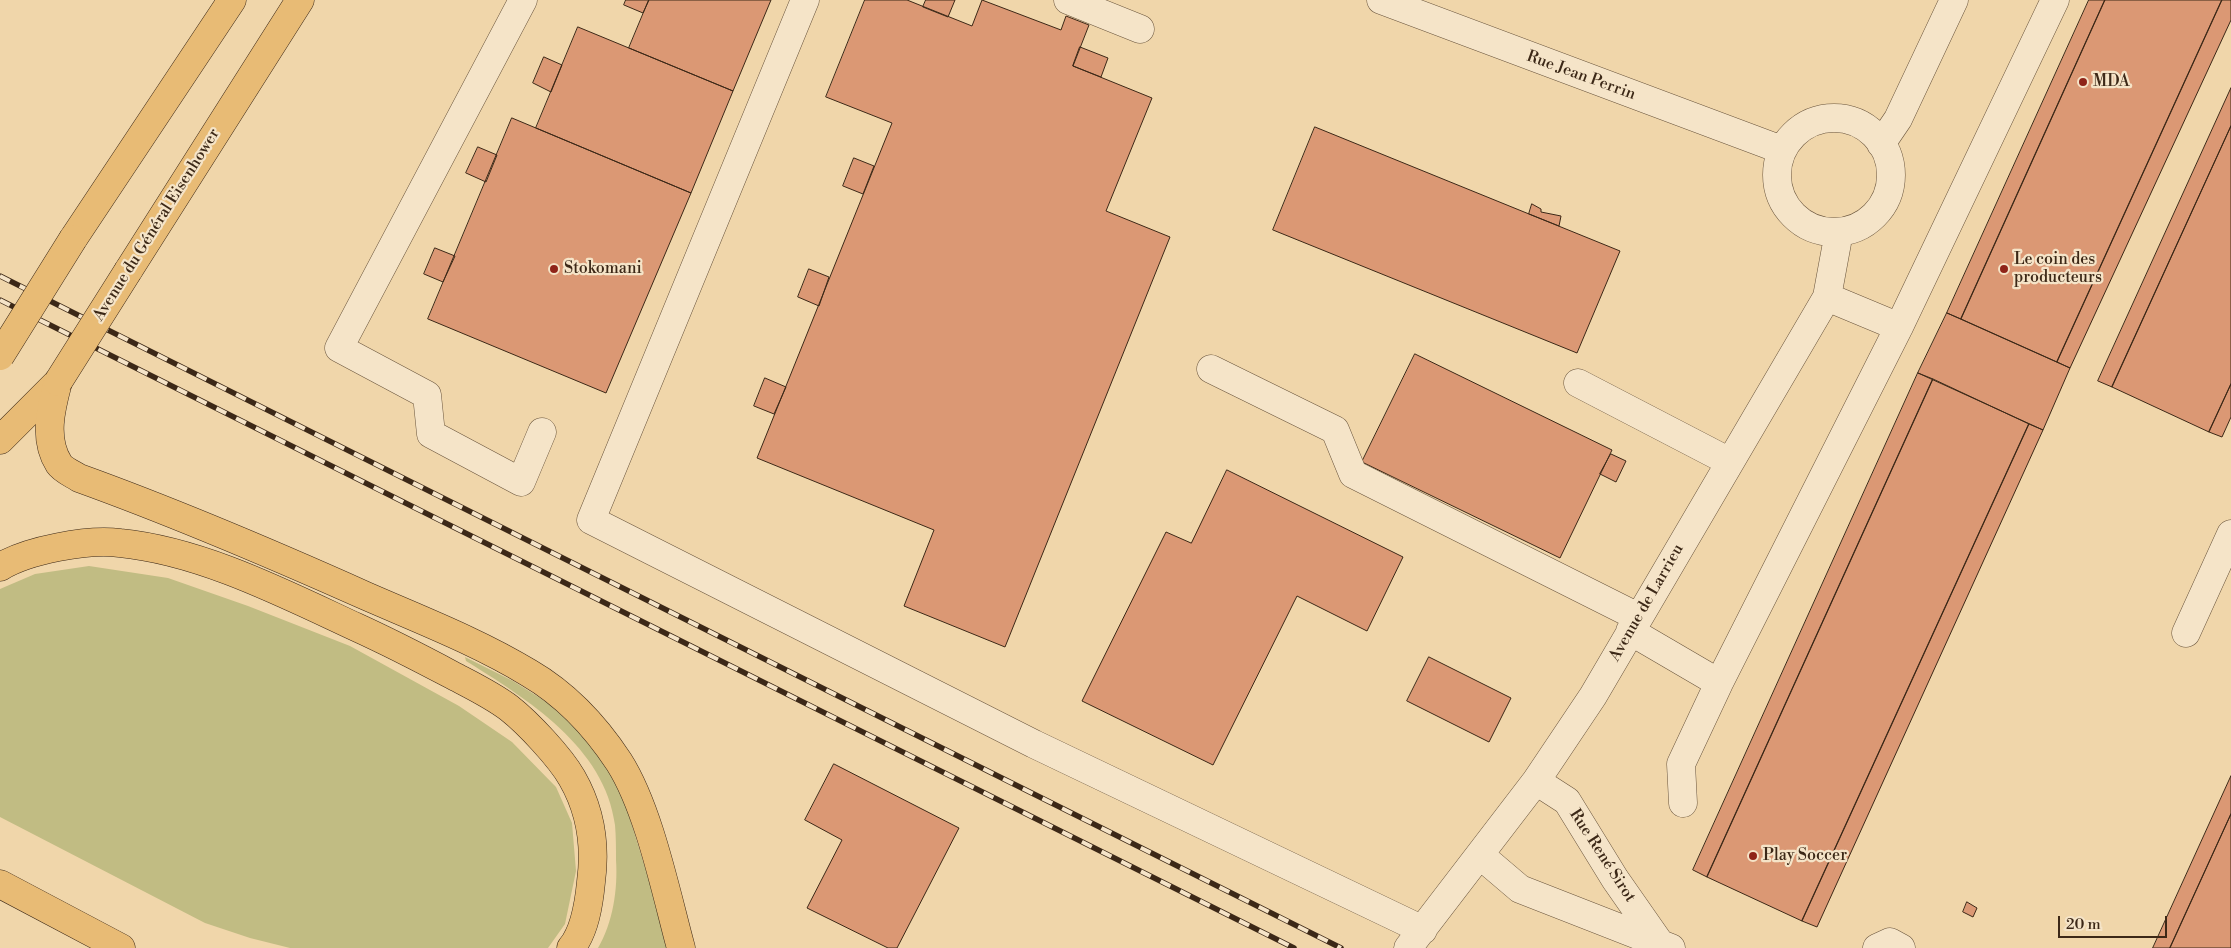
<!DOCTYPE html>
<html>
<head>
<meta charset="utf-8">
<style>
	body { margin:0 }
	#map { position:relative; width:2231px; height:948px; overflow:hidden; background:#f0d6aa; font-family:"Libre Bodoni",serif }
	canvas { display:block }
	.scale { position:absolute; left:2058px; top:916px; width:109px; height:22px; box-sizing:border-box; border:2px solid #3c2817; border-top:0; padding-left:6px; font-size:15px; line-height:18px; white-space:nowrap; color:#3c2817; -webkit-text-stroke:4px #f5e4c8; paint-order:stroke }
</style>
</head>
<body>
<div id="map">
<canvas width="2231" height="948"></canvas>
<div class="scale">20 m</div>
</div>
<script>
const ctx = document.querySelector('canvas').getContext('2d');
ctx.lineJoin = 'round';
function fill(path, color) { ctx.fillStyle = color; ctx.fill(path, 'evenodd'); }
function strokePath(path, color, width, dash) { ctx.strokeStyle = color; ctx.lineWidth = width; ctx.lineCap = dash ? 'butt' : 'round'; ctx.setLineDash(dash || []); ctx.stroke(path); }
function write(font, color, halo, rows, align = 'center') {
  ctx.font = font + ' "Libre Bodoni",serif'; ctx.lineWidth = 4.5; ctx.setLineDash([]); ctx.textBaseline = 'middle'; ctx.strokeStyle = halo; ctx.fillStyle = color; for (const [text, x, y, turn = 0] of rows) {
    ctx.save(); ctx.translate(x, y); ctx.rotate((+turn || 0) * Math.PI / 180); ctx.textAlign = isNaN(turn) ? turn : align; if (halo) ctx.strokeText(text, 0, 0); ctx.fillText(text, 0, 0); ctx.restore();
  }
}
const green = new Path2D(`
	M89,566L168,578L248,606L350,646L459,706L512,742L556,787L572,823L576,871L565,924L548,948H290L250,938L205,923L0,817V589L35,574Z
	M465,657L513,681L548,703L579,731L601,758L622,793L670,948H598C613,923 618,889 616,860C616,848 616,837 615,825C605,747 527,699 466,661Z`);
const building = new Path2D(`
	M626,0H649L643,13L624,5Z
	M649,0H771L733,91L629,48Z
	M865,0H907L972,26L982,0L1061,30L1066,16L1089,25L1073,66L1152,98L1106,211L1170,237L1005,647L904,606L934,530L757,458L892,123L826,97Z
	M926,0H955L948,17L923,7Z
	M2089,0H2105L1961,319L1947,313Z
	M2105,0H2222L2057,362L1961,319Z
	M2222,0H2231V20L2070,368L2057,362Z
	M578,27L733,91L691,193L536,128Z
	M1080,47L1108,58L1101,77L1073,66Z
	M544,57L562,65L551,92L533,83Z
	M2231,88V126L2112,387L2098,381Z
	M512,118L691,193L606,393L428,319Z
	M2231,126V384L2209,432L2112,387Z
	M1315,127L1620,251L1577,353L1273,230Z
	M478,147L497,155L486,182L466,173Z
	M854,158L874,166L863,194L843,186Z
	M1532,204L1541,209V212L1561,216L1559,226L1529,214Z
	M435,248L455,256L443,282L424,274Z
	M809,269L829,277L819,306L798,297Z
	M1947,313L2070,368L2043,430L1918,373Z
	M1415,354L1612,450L1560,558L1362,462Z
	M1918,373L1933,379L1707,877L1693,870Z
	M765,378L786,387L774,414L754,406Z
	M1933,379L2029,424L1802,921L1707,877Z
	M2231,384V417L2222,437L2209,432Z
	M2029,424L2043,430L1817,927L1802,921Z
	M1611,454L1626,461L1616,482L1600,474Z
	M1227,470L1403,557L1367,631L1297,596L1213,765L1082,701L1166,532L1191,543Z
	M1429,657L1511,698L1489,742L1407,701Z
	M834,764L959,828L897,948H888L807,908L842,840L805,820Z
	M2231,776V814L2170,948H2153Z
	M2231,814V948H2170Z
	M1967,902L1977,908L1973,917L1963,912Z`);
const minor = new Path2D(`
	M523,0L339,348L427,395L431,434L521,482L542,432
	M805,0L591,520L1034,744L1423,930
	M1068,0L1140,29
	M1381,0L1782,150
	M1777 175a57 57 0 1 1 114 0a57 57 0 1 1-114 0Z
	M1881,144L1898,119L1954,0
	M1827,297L1899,327
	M1211,369L1335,430L1353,474L1638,617
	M1578,383L1730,462
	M1630,631L1719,683
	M2186,633L2231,534
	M1536,781L1567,801L1615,879L1659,942
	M1683,803L1681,764L1719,683L1899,327L2055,0
	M1480,855L1520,889L1671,948
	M1408,948L1536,781L1593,696L1827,297L1839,232
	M1877,948L1890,942L1901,948`);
const major = new Path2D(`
	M73,239L232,0
	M128,271L300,0
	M0,440L58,382`);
const highway = new Path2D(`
	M58,382C51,408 43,439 59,464C63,470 73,474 79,478C176,513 272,554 366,596C421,620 478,642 529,673C565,694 596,727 619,762C649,809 666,893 681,948
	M0,567C28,550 87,539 120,543C201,551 283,593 356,627C389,642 420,658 452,675C471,685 492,695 509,708C528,723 560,757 572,778C591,811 596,845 591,882C589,903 585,931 571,948
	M0,884L121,948`);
const rail = new Path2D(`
	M0,276L1341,948
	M0,300L1294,948`);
const majorBridge = new Path2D(`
	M0,356L73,239
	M58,382L128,271`);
const markers = [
	[2083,82,5,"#8f2418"],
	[554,269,5,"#8f2418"],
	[2004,269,5,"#8f2418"],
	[1753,856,5,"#8f2418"]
];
const streetNames = [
	["Rue Jean Perrin",1581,76,20],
	["Avenue du Général Eisenhower",157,225,-58],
	["Avenue de Larrieu",1647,603,-60],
	["Rue René Sirot",1602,856,57]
];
const poiNames = [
	["MDA",2093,82],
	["Le coin des",2014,260],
	["producteurs",2014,278],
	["Stokomani",564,269],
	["Play Soccer",1763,856]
];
fill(green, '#c1bc83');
fill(building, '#db9874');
strokePath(building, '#3c2817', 1);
strokePath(minor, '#69543c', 29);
strokePath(major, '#3c2817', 29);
strokePath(highway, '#3c2817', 29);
strokePath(minor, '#f5e4c8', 28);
strokePath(major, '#e8bb75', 28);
strokePath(highway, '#e8bb75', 28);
strokePath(rail, '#3c2817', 5.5);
strokePath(rail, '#f5e4c8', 4, [11]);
strokePath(majorBridge, '#3c2817', 29, []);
strokePath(majorBridge, '#e8bb75', 28);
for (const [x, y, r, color] of markers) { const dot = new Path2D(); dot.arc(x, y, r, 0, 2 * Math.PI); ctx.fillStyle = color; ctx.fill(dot); strokePath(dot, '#f5e4c8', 2); }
write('16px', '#3c2817', '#f5e4c8', streetNames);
write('16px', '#3c2817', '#f5e4c8', poiNames, 'left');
</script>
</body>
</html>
